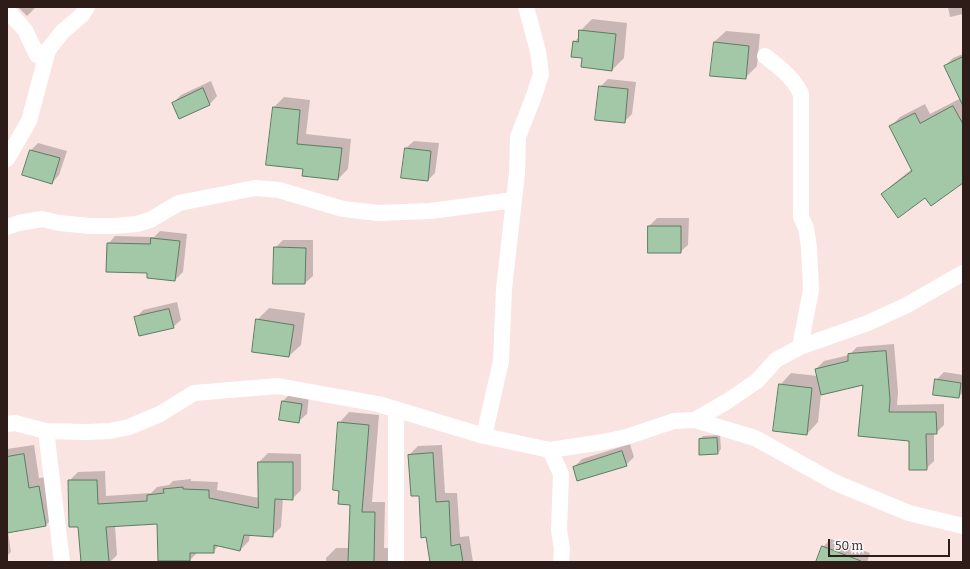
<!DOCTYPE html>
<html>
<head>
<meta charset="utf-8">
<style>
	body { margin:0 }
	#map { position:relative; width:970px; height:569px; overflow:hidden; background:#fae4e1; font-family:Bitter,serif }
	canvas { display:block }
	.frame { position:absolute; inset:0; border:8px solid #2e1c19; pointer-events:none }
	.scale { position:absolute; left:828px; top:539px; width:122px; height:18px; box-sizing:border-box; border:2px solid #2e1c19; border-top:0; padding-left:5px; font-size:12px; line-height:14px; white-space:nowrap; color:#2e1c19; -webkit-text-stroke:3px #f7f7f7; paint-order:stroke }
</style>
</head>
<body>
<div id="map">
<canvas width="970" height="569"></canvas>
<div class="frame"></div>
<div class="scale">50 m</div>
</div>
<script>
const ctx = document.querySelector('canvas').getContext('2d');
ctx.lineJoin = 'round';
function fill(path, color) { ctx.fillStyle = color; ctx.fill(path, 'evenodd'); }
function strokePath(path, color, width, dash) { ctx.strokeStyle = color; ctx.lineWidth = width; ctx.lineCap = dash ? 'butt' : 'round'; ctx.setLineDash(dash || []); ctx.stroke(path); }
const shadow = new Path2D(`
	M18,7H36L27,16Z
	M948,7H963V14L950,17Z
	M592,19L627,23L624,58L612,70L583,57L574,42L580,36V31Z
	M726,31L760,34L757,66L745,78L714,42Z
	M963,54V89L945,66L953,58Z
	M608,79L636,82L632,114L624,122L600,87Z
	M211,81L217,96L210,104L179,117L173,103L181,95Z
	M284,97L310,100L306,134L351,139L348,169L338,179L304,168L274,107Z
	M963,97V182L925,196L882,195L892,185L912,169L890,127L900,117L925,104L930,114Z
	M414,141L439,143L435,173L428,180L406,148Z
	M38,143L67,151L59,175L52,183L31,150Z
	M657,218H689L688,245L680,252H649V226Z
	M160,231L187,234L183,272L175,280L108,244L115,236L154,237Z
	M283,240H313V276L305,283L275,248Z
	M177,302L181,320L173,327L136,318L143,310Z
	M269,308L305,313L301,345L289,356L257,320Z
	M894,344L898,392L897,405L944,404V425L936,433H934V461L926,469L910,440L865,384L821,394L818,422L807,434L780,385L791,373L818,376L816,369L824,361L849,355L857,347Z
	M944,372L963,375V393L958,397L936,380Z
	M290,394L309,396L307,414L299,421L282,402Z
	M349,412L379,415L372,502H385L384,548H388V562H326V558L336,548H350L351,504L340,490L339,423Z
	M720,435L721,449L718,453L700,439L703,436Z
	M630,444L634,457L626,465L574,467L582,459Z
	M34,445L39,478L48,477L56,515L46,525L8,532L11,552L7,556V449Z
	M442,445L445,493H457L460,537L469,536L473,562H431L420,495L409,455L418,446Z
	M268,453L301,454V490L292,499L283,498L281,527L272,536L250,535L249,541L240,550L219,545L213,552H198L190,560L158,523L115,526L117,555L110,562H82L79,526L69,481L78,472L105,471L106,496L151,493L157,487L169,485L173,481L191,479V481L218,482L217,490L259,498V462Z
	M831,539L870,553L867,562H817L823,547Z`);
const building = new Path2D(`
	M579,30L616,34L612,71L581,67L582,58L571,57L573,41L578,42Z
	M714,42L749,46L746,79L710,76Z
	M963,57V106L944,66Z
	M599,86L628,89L625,123L595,120Z
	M203,88L210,105L179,119L172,103Z
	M953,106L963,124V183L931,206L925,198L898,218L881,194L912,171L889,126L915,113L920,123Z
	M273,107L300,110L297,144L342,148L338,180L302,176L303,169L266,165Z
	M405,148L431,151L428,181L401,178Z
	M30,150L60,158L52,184L22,175Z
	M648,226H681V253H648Z
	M151,238L180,241L175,281L147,278V273L106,272L107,243L150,244Z
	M274,247L306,248L305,284H273Z
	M169,309L174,328L139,336L134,317Z
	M256,319L294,325L289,357L252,352Z
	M886,351L890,400L889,412H936L937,434H926L927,470H909V441L858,436L863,385L821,395L815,369L848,361V354Z
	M935,379L961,383L959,398L933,395Z
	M779,384L812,388L807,435L773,431Z
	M282,401L302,404L299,423L279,420Z
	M338,422L369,425L362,512H375L374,562H348L350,505L338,504L339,491L333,490Z
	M717,438L718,454L699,455V439Z
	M622,451L627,466L577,481L573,467Z
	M433,453L436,502L449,501L451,546L460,544L463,562H430L426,537L421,538L419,496H411L408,455Z
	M24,454L29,488L39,486L46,526L7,533V457Z
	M258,462H293V500L275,499L273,537L244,535L240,551L214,545V553H190V561H158L157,524L106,527L109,562H81L78,527H69L68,480H97L98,504L147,501V495L164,493L163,489L183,487V489L209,490V498L258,508Z
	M822,546L861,561V562H816Z`);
const minor = new Path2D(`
	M7,10L25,30L37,55L48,50
	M765,56C779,67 793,77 801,94V217L806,228L809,247L811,290L800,347
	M7,159L29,121L48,50L62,32L82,15L87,7
	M7,227L19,223L42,219L59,223L90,226H114L137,224L150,220L179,203L255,188L279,190L343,209L378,213L430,211L514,200
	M695,420L755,438L836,483L909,513L963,526
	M7,424L15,423L46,431L86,432L110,431L129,427L160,414L194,393L278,386L378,404L484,436L550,450L603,442L626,437L674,421L695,420L726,402L757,381L776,360L800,347L868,323L907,305L963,273
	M46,431L62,562
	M484,436L501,361L504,289L517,173L518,137L534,96L541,74L538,51L526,7
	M550,450L561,474L559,530L562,549L561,562
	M396,562V409`);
fill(shadow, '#0003');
fill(building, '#a2c8a8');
strokePath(building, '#5a7d60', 1);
strokePath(minor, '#fff', 16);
</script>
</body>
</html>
